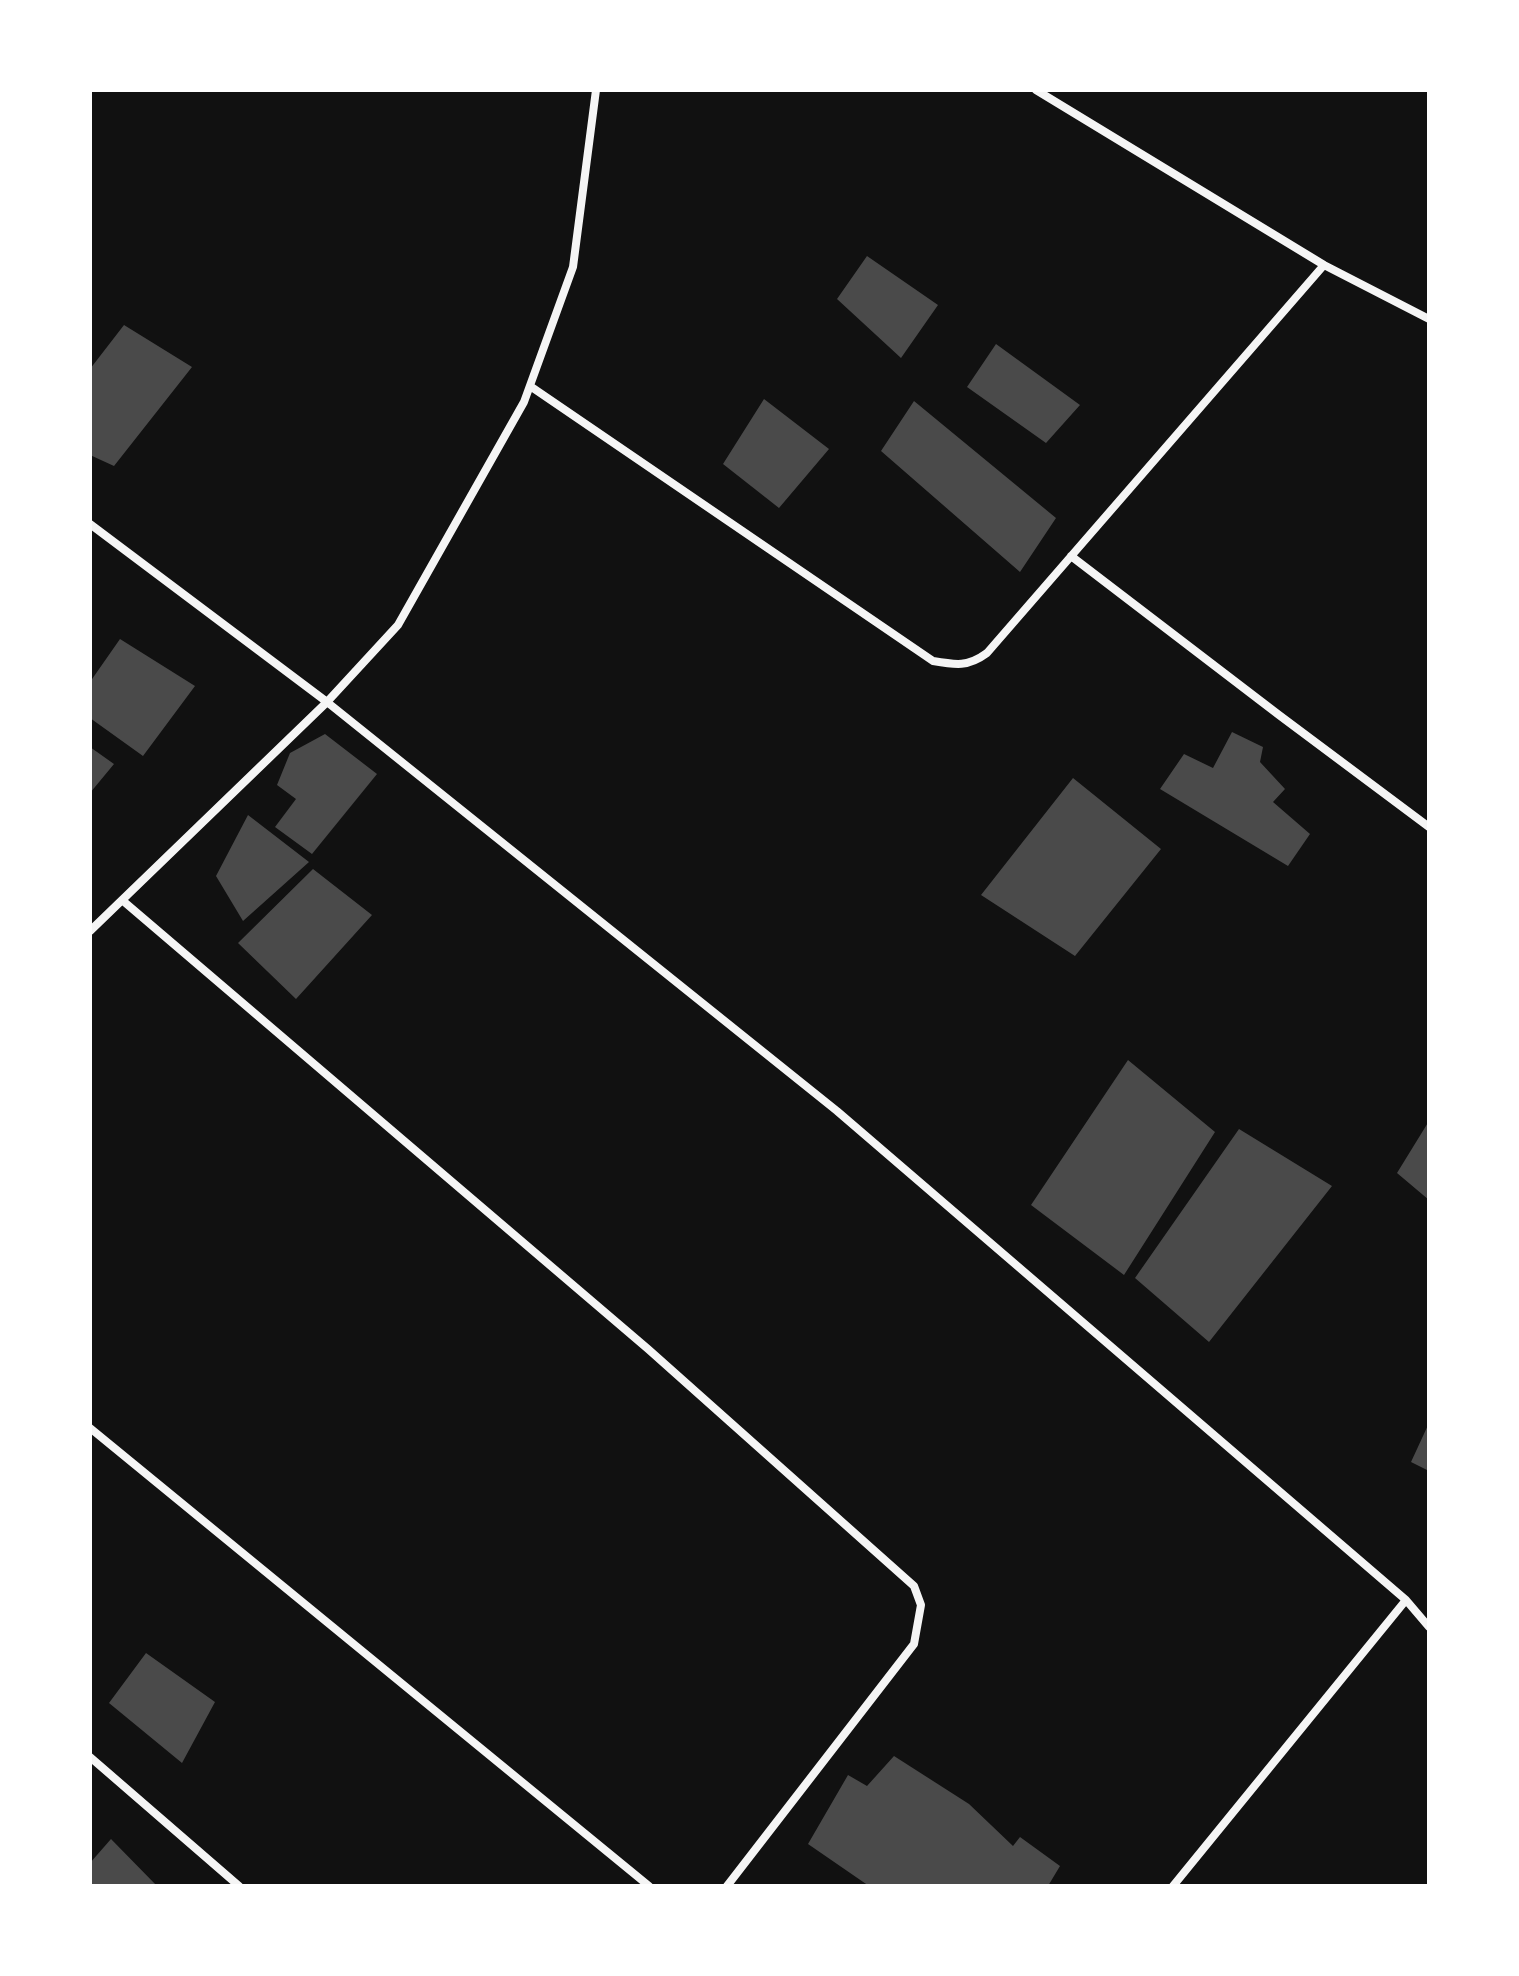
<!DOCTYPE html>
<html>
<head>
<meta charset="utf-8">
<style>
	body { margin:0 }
	#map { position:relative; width:1519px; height:1976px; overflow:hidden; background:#111; font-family:Cabin,sans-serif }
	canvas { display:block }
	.frame { position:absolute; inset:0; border:92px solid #fff; pointer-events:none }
</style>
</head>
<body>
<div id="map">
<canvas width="1519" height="1976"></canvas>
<div class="frame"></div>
</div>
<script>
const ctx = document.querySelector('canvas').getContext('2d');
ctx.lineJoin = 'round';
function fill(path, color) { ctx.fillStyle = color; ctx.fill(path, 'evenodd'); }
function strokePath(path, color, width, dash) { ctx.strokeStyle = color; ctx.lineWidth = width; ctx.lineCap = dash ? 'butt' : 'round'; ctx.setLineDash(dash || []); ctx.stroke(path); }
const building = new Path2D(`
	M867,256L938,305L901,358L837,299Z
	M124,325L192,367L114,466L90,455V369Z
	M996,344L1080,405L1046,443L967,387Z
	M764,399L829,449L779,508L723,464Z
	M914,401L1056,518L1020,572L881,451Z
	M120,639L195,686L143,756L90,718V682Z
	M1232,732L1263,747L1260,762L1285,789L1273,802L1310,834L1288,866L1160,789L1184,754L1213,768Z
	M325,734L377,774L312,854L275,827L296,799L277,785L290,753Z
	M90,747L114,764L90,793Z
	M1073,778L1161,849L1075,956L981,895Z
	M248,815L309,862L243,921L216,876Z
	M313,869L372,915L296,999L238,943Z
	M1128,1060L1215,1132L1124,1275L1031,1205Z
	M1429,1121V1200L1397,1173Z
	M1239,1129L1332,1186L1209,1342L1135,1278Z
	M1429,1423V1471L1411,1462Z
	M146,1653L215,1702L182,1763L109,1703Z
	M894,1756L969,1804L1013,1846L1020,1837L1060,1866L1048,1886H869L808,1844L848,1775L867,1786Z
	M111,1839L157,1886H90V1863Z`);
const minor = new Path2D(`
	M1036,90L1324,265L1429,319
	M530,386L933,661C956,665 968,667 987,653L1324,265
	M90,524L327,702L837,1111L1406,1600L1429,1627
	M1071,556L1279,715L1429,827
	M122,900L648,1349L914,1586L921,1605L914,1644L727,1886
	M90,931L327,702L398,625L524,402L573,267L596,90
	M90,1428L649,1886
	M90,1757L239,1886
	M1173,1886L1406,1600`);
fill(building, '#4a4a4a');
strokePath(minor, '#f5f5f5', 8);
</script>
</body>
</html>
